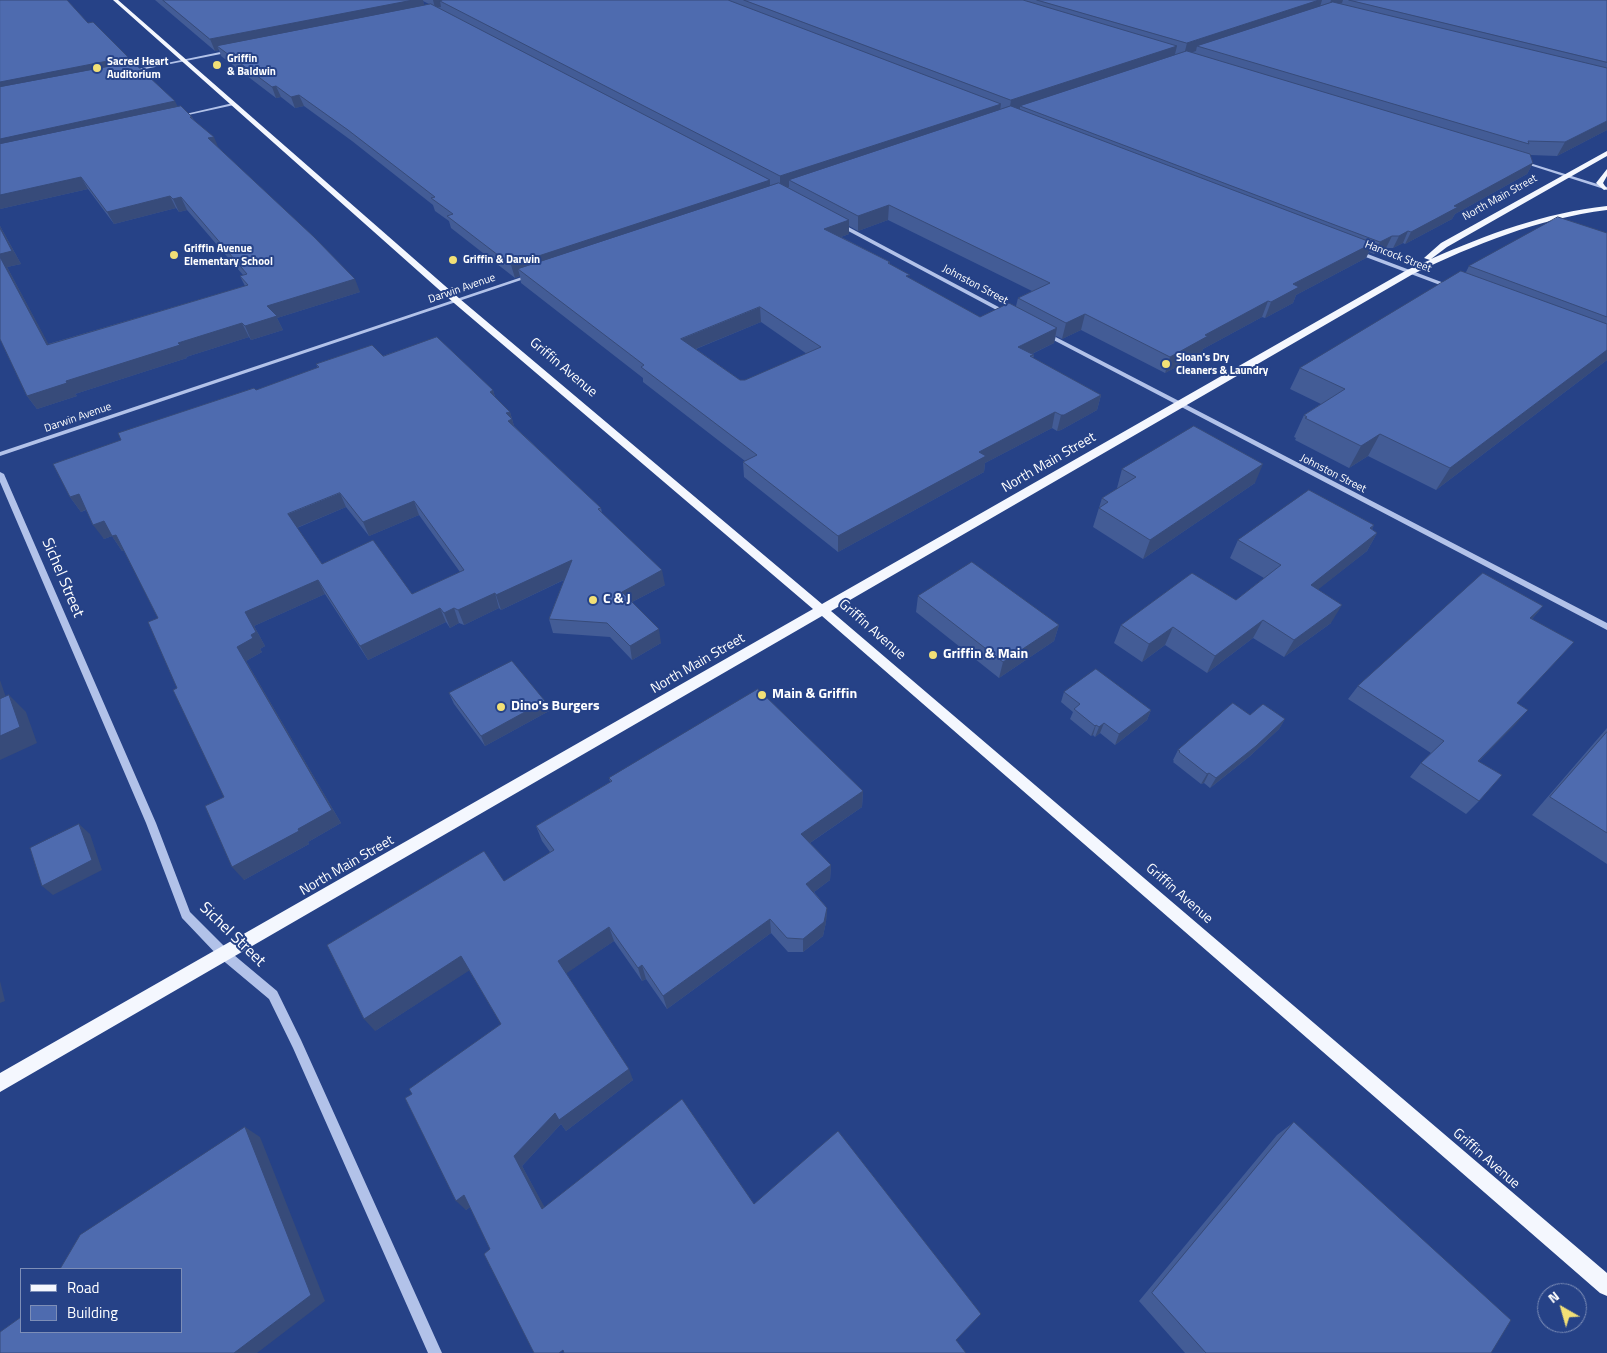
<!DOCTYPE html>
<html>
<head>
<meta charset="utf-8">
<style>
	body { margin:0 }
	#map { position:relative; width:1607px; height:1353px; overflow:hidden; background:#264287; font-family:"Titillium Web",sans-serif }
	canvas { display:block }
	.legend { position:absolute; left:20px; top:1268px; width:162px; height:65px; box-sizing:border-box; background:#264287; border:1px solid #7d8eb7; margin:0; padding:6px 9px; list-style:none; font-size:15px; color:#fff }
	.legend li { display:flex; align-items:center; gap:10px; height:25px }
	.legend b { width:25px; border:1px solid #7d8eb7 }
	.north { position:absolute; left:1537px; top:1283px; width:50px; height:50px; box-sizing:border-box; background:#264287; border:1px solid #7d8eb7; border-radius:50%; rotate:322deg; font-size:14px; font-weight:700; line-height:20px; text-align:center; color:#fff }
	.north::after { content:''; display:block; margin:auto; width:18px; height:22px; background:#f2e076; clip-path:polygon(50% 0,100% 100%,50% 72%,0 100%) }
</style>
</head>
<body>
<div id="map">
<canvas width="1607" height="1353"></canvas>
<ul class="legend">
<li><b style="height:6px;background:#f4f7fe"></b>Road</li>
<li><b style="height:14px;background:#4e6baf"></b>Building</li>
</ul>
<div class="north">N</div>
</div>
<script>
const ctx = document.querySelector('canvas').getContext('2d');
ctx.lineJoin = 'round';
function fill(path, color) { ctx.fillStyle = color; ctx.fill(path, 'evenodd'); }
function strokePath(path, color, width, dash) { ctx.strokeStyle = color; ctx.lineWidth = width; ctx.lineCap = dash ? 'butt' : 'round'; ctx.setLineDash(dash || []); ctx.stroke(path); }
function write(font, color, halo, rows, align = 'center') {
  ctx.font = font + ' "Titillium Web",sans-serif'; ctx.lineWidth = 4; ctx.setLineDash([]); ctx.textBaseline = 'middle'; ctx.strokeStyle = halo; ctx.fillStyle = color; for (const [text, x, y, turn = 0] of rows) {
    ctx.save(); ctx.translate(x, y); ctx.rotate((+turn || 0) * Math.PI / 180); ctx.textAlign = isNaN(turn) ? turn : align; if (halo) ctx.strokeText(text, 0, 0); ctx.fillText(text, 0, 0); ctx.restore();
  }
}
const minor = new Path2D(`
	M230,50L231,52L130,72L128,71Z
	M233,103L234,105L179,117L177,116Z
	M1520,160L1607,187V190L1520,162Z
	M839,222L1008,312L1009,313L1004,314L837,225L836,224Z
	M1357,250L1452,286L1453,287L1448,288L1355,253V251Z
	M528,275L533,276L0,456V452Z
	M1042,332H1046L1607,623V630L1042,334Z
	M0,472L4,474L156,823L190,912L228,950L277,991L301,1040L442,1353H428L293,1048L269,999L220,958L182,918L146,823L0,482Z`);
const major = new Path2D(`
	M113,0H118L460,299L822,604L1407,270L1430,260L1424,258L1441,243L1607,151V156L1447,247L1431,259C1488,234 1544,213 1607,206V210C1537,219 1476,244 1413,274L831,611L1607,1273V1296L1600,1293L822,616L0,1092V1073L813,609L454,303Z
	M1607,169V176L1603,183L1607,189L1604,190L1596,183Z`);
const wall = new Path2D(`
	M155,0H1607V130L1557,156L1530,155L1533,163L1527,174L1455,214L1452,219L1405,244L1403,243L1393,248H1386L1374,254L1369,252L1366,258L1296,295L1293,303L1265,318L1262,317L1203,349L1202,353L1165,373L1081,330L1062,339L1056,336L1054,343L1032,354L1034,355L1033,358L1101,395L1097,410L1061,430L1057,431L1052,428L985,463L984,472L838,552L744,477L743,462L745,461L643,382V378L521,283L520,276L515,278L451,228L449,221L435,211L433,205L352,141L304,106L295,108L281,97L276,98L221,56L219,50L215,51ZM423,1L429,4L424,5ZM888,220L1032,291L1018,298L1016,306L980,317L910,279L890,264V262L841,237L849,234V226L858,231ZM761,322L807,354L745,380H740L696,349Z
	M88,23L178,107L192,117L194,121L219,148L360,292L277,318L283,330L251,340L249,337L186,357L187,358L75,394L77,396L37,409L27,396L0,339V226L21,264L7,267L48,344L245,286L240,276L243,275L187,210L179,212L176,208L114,224L88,189L0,209Z
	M1607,233V360L1436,490L1368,456L1349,468L1295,440L1296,438L1294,437L1304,415L1321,404L1290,389L1300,368L1466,272L1469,266Z
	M383,356L493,390L495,397L510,412L514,426L601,508L602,513L665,585L632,602L661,643L632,660L610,637L553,633L549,619L564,580L501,610L499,608L464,625L459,623L450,628L446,622L368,660L325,594L254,626L265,646L260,649L262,652L246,661L341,823L308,842L309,844L244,880L224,797L177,688L158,618L124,550L122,551L112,536L104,539L86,510L81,512L70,497L121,440L318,368L316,364ZM346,507L369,536L419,515L460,572L412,594L322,564L297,528Z
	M1122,469L1255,483L1143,559L1093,527L1102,498L1117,489V488Z
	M1374,525L1372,529L1377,533L1367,551L1318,589L1331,623L1284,657L1253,638L1207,673L1165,645L1142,662L1114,643L1121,625L1236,600L1264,578L1230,558L1238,540Z
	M918,596L1059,625L1054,641L999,678L916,612Z
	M1543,606L1532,619L1517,703L1528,710L1479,761V801L1466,814L1410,777L1421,763L1431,753L1348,699L1358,686Z
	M1064,692L1151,710L1147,720L1115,745L1100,733L1095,737L1093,735L1091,736L1070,719L1073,712L1061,702Z
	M449,693L545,701L549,711L485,746L454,704Z
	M1250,715L1285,719L1279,729L1250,756L1210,788L1204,783L1201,784L1173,762L1174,761L1173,760L1178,750Z
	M1607,728V864L1532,815Z
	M609,778L863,791L862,807L810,843L831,865L830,880L814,892L827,908L826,922L823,936L803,952H788L771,933L667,1009L646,979L642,981L614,941L566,973L633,1080L566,1131L561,1124L522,1166L544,1207L754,1204L981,1314L490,1249L470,1207L466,1210L412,1094L501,1024L469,970L375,1031L550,852L542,841L536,826L610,782Z
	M1294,1122L1491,1353H1185L1139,1301L1277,1135Z`);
const shadedWall = new Path2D(`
	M411,0H423L425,9L217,46L219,50L215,51L210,39Z
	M433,0H480L440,1L441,7L435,8Z
	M1319,0H1322L1319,10L1197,46L1196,51L1184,55L1187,43Z
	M1331,0H1343L1342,3L1329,7Z
	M1177,46L1174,58L1020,106V109L1009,113L1011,100Z
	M128,57L133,68L0,94V82Z
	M276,86L281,97L276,98L272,87Z
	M299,95L304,106L295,108L291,97Z
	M175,101L181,113L0,152V139Z
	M1001,104L999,117L789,180V187L780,190V176Z
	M1607,121V130L1557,156L1565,142Z
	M214,137L219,149L208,138Z
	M1533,163L1527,174L1455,214L1452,219L1405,244L1411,232L1454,206Z
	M81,177L88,189L0,209V195Z
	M770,180V193L518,269L520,276L515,278L511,265Z
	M170,196L176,208L114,224L107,212Z
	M181,197L187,210L179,212L173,199Z
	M889,205L888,220L858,231V216Z
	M849,220V234L824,243V229Z
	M0,226L21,264L7,267L56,358L47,345L0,257Z
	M1408,231L1403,243L1393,248L1399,236Z
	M1392,236L1386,248L1374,254L1380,242Z
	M1373,243L1366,258L1296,295L1293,303L1265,318L1271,302L1293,284Z
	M355,279L360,292L277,318L283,330L251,340L245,326L267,306Z
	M1268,301L1262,317L1203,349L1202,353L1165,373L1170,357L1205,335Z
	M760,307L761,322L683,354L681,339Z
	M1085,314L1081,330L1062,339L1066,323Z
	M242,323L249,337L186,357L187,358L75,394L77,396L37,409L27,396L66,381L178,343Z
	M1057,328L1054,343L1015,362L1018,347Z
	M1607,350V360L1436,490L1450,468Z
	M493,390L497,404L490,392Z
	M1101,395L1097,410L1061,430L1057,431L1061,415Z
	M510,412L514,426L512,435L506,413Z
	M1055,412L1052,428L985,463L984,472L838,552V536L979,452Z
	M1380,434L1368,456L1349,468L1361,446Z
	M1263,464L1255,483L1143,559L1150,540Z
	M340,493L346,507L296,528L288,514Z
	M79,494L89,508L81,512L70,497Z
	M414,501L419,515L369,536L363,522Z
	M104,521L115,535L104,539L93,525Z
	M1374,525L1364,543L1377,533L1367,551L1301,603L1311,585Z
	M116,535L126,549L122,551L112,536Z
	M572,560L576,574L501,610L496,595Z
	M662,570L665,585L624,606L622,592Z
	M318,580L325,594L254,626L265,646L260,649L262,652L246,661L341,823L308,842L309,844L244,880L232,867L237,647L245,612Z
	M495,593L499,608L464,625L458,610Z
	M1342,605L1331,623L1284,657L1294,640Z
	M1543,606L1531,620L1530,618Z
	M440,608L446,622L368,660L360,646Z
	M454,608L459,623L450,628L444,613Z
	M1263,620L1253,638L1207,673L1215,656Z
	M1059,625L1054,641L999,678L1003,662Z
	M1173,627L1165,645L1142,662L1149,644Z
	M659,629L661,643L632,660L630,646Z
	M0,680L13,718L0,705Z
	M9,695L26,712L37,743L0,760V736Z
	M545,701L549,711L485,746L481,736Z
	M1151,710L1147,720L1115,745L1119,734Z
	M1528,710L1516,724L1466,774L1478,761Z
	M1285,719L1279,729L1250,756L1210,788L1216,778Z
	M1104,723L1100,733L1095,737L1099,727Z
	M1096,725L1093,735L1091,736L1095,726Z
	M1209,773L1204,783L1201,784L1207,774Z
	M863,791L862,807L801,849V834Z
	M79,824L90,834L102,870L53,895L42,886Z
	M831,865L830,880L806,898V884Z
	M827,908L826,922L823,936L803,952V939Z
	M770,919L771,933L667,1009L663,996Z
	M609,927L614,941L564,975L558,961Z
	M461,956L470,970L375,1031L364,1019Z
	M642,965L646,979L642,981L638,968Z
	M0,981L5,1001L0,1003Z
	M629,1069L633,1080L566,1131L561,1124L522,1166L550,1217L542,1209L514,1156L555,1113Z
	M245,1127L260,1137L325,1301L257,1353H234Z
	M464,1195L474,1204L466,1210L456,1201Z`);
const building = new Path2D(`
	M0,0H67L88,23L93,22L128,57L0,82Z
	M163,0H413L210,39Z
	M443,0H728L1001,104L780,176L440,1Z
	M744,0H1023L1177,46L1011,100Z
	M1037,0H1319L1187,43Z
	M1349,0H1607V62Z
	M1333,2L1607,68V121L1565,142L1528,141L1529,144L1197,46Z
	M431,4L770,180L511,265L447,216L453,214L431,198L435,197L348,130L299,95L291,97L276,86L272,87L217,46Z
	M1187,51L1530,154L1533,163L1454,206L1458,207L1411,232L1408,231L1399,236H1392L1380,242L1020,106Z
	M133,62L175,101L0,139V87Z
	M181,106L192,117H190L214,137L208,138L314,237L355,279L267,306L277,316L245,326L242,323L178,343L180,345L66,381L67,383L27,396L0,339V257L47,345L248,285L240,276L247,274L181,197L173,199L170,196L107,212L81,177L0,195V144Z
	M1011,106L1373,243L1293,284L1299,287L1271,302L1268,301L1205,335L1208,336L1170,357L1085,314L1066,323L1018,298L1050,283L889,205L858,216L789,180Z
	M779,183L849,220L824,229L890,262L888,263L910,275L906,276L980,317L1009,303L1057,328L1018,347L1034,355L1030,356L1101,395L1064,415H1061L1055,412L979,452L986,456L838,536L743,462L757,455L641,367L644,365L518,269ZM760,307L821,347L745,380H740L681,339Z
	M1558,217L1607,233V317L1469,266Z
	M0,228L12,251L0,254Z
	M1461,271L1607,324V350L1450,468L1380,434L1361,446L1305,418L1307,417L1304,415L1345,389L1300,368Z
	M437,337L493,390L490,392L510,412L506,413L512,419L508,421L601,508L598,509L662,570L622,592L659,629L630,646L607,623L549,619L572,560L496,595L495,593L458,610L454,608L444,613L440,608L360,646L318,580L245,612L256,632L251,635L253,638L237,647L332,810L298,829L299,831L232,867L205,806L224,797L173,690L177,688L148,622L158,618L116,535L112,536L104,521L93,525L79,494L70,497L53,464L121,440L118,433L136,427L254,388L256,390L319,367L316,364L372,345L383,356ZM340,493L363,522L414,501L464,570L412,594L373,540L322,564L288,514Z
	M1194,426L1263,464L1150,540L1099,508L1108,502L1102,498L1136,477L1122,469Z
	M1309,490L1374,525L1370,528L1377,533L1311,585L1342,605L1294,640L1263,620L1215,656L1173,627L1149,644L1121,625L1192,573L1236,600L1281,565L1238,540Z
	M972,562L1059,625L1003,662L918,596Z
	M1483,573L1543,606L1530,618L1574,642L1517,703L1528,710L1478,761L1502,775L1479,801L1421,763L1444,741L1358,686Z
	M512,661L545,701L481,736L449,693Z
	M1096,669L1151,710L1119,734L1104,723L1099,727L1096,725L1095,726L1074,709L1080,704L1064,692Z
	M758,689L863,791L801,834L831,865L806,884L827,908L824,922L803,939L787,938L770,919L663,996L642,965L638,968L609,927L558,961L629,1069L559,1120L555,1113L514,1156L542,1209L682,1099L754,1204L838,1131L981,1314L956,1340L966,1353H564L563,1350L559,1353H534L484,1254L490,1249L464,1195L456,1201L405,1098L412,1094L409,1089L501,1024L461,956L364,1019L327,945L484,851L504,881L554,850L536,826L612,781L609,778Z
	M9,695L20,727L0,736V699Z
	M1233,703L1250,715L1263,704L1285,719L1256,746L1216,778L1209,773L1207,774L1179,752L1180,751L1178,750Z
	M1607,732V833L1550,797Z
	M79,824L92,860L42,886L30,848Z
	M1294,1122L1511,1320L1491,1353H1206L1152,1293Z
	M245,1127L311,1295L234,1353H0V1332L21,1317V1332H181V1269H60L80,1235Z`);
const markers = [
	[217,65,5,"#f2e076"],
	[97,68,5,"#f2e076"],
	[174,255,5,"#f2e076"],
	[453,260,5,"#f2e076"],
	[1166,364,5,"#f2e076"],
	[593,600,5,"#f2e076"],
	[933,655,5,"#f2e076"],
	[762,695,5,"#f2e076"],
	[501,707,5,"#f2e076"]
];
const farPoinames = [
	["Griffin",227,59],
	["& Baldwin",227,72],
	["Sacred Heart",107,62],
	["Auditorium",107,75],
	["Griffin Avenue",184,249],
	["Elementary School",184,262],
	["Griffin & Darwin",463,260],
	["Sloan's Dry",1176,358],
	["Cleaners & Laundry",1176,371]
];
const farStreetnames = [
	["North Main Street",1500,198,-29],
	["Hancock Street",1398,257,21],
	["Johnston Street",975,285,28],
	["Darwin Avenue",462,289,-19],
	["Darwin Avenue",78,418,-19],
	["Johnston Street",1333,474,27]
];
const streetNames = [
	["Griffin Avenue",563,368,40],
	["North Main Street",1049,463,-30],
	["Griffin Avenue",872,630,41],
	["North Main Street",698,664,-30],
	["North Main Street",347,866,-30],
	["Griffin Avenue",1179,894,41],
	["Griffin Avenue",1486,1159,41]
];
const poiNames = [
	["C & J",603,600],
	["Griffin & Main",943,655],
	["Main & Griffin",772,695],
	["Dino's Burgers",511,707]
];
const nearStreetnames = [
	["Sichel Street",62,578,67],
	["Sichel Street",232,935,44]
];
fill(minor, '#b2c2e9');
fill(major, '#f4f7fe');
fill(wall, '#435c96');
fill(shadedWall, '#374b7a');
fill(building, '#4e6baf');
strokePath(building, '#374b7a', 1);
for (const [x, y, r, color] of markers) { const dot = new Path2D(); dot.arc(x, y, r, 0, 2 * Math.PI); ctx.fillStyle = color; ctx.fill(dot); strokePath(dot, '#264287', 2); }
write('bold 11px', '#fff', '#264287', farPoinames, 'left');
write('11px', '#fff', '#264287', farStreetnames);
write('14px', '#fff', '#264287', streetNames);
write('bold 14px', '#fff', '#264287', poiNames, 'left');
write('16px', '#fff', '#264287', nearStreetnames);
</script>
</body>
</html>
